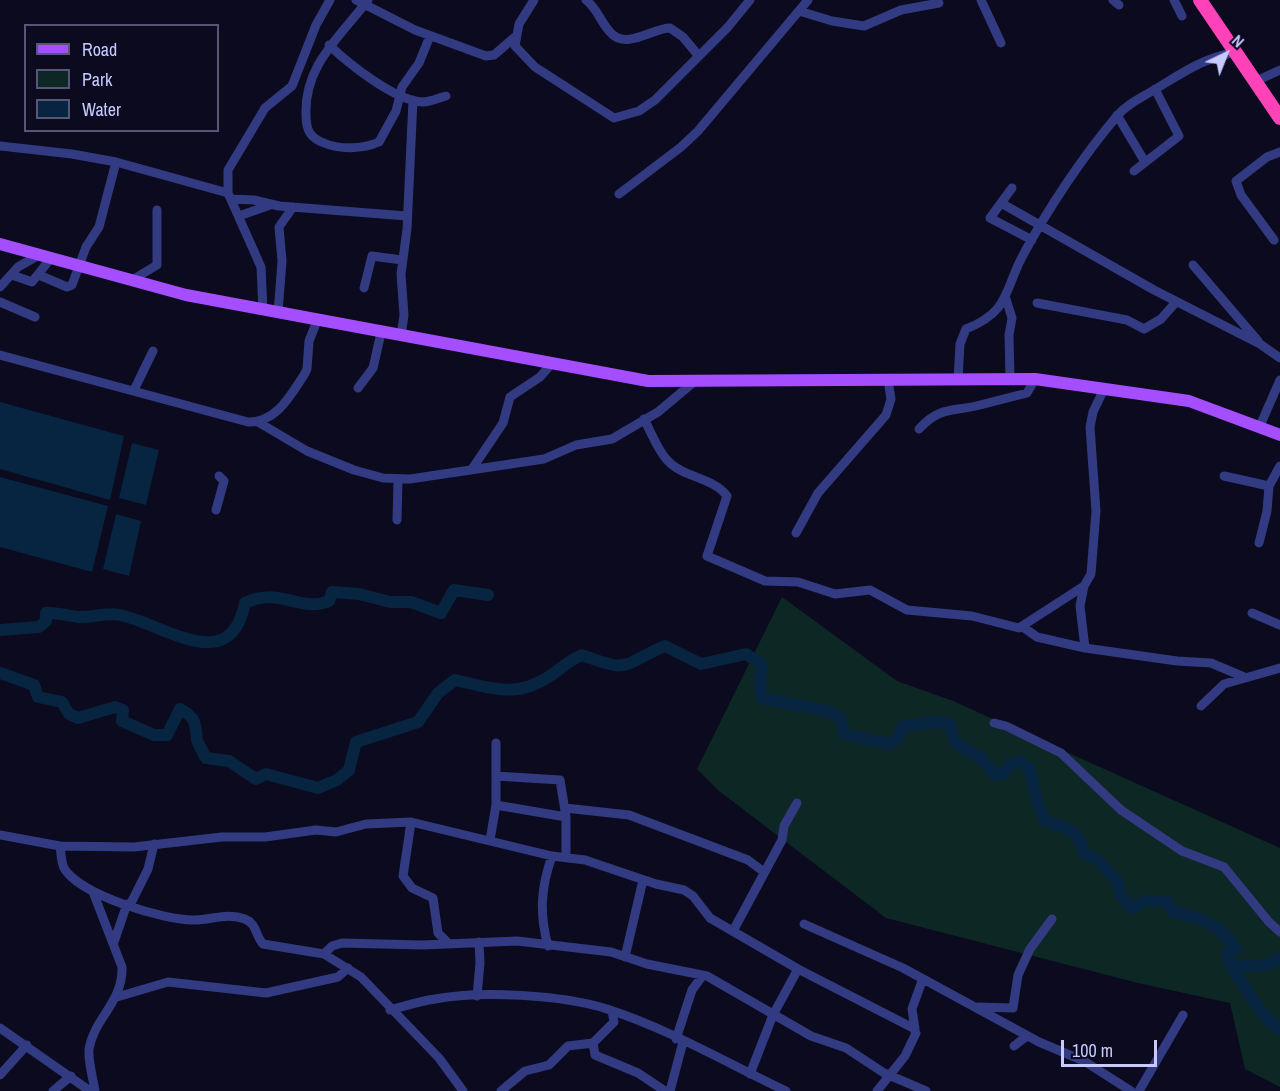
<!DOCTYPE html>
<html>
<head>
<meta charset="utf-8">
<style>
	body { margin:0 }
	#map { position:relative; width:1280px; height:1091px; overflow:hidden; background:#0b0a1e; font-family:"Archivo Narrow",sans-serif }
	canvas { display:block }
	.legend { position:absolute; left:24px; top:24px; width:195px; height:108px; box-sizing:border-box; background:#0b0a1e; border:2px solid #565678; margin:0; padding:8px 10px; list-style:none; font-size:18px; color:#c7c9ff }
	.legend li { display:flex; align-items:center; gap:12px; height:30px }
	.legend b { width:30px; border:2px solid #565678 }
	.north { position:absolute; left:1196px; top:24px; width:60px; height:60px; -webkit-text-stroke:4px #0b0a1e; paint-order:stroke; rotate:43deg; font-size:16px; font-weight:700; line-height:24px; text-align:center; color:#c7c9ff }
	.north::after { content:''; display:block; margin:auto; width:21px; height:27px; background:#c7c9ff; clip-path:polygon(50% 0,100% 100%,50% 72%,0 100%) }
	.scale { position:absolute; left:1061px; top:1040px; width:96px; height:27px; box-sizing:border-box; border:3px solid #c7c9ff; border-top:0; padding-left:8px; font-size:18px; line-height:21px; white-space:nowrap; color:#c7c9ff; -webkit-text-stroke:4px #0b0a1e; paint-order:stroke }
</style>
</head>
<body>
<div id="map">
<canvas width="1280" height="1091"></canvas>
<ul class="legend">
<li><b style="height:8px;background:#a44eff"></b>Road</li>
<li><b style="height:16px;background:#0d2824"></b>Park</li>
<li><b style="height:16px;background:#072440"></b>Water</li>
</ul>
<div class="north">N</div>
<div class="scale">100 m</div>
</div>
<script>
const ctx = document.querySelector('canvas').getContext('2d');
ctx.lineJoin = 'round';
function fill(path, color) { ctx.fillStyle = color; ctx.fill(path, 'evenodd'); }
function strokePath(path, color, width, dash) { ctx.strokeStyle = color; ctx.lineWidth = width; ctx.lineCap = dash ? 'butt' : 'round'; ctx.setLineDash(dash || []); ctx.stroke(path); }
const green = new Path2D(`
	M782,597L897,681L953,701L1280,848V1087L1245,1069L1230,1003L1138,983L886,918L719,791L697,769Z`);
const water = new Path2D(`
	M0,402L124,436L110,500L0,469Z
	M132,443L159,450L146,505L119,498Z
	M0,477L108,506L92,572L0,547Z
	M116,514L141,521L129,576L103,569Z`);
const river = new Path2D(`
	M0,630L39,627L46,621V613C57,612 67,616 78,617C92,618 106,612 120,615C164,624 230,678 245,603C280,586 300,613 329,601L332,592L359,594L390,602H411L441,613L454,590L488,595
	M0,673L34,685L38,697L62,702L69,714L78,718L115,707L123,710L122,721L154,735H167L180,709C197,718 195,724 197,740C199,746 203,752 206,758L229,761L256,779L266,774L318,788L337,780L349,770L356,742L418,722L438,693L455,680C492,688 516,699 550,676C562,668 568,661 582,655C632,674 620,665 665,646L701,664L746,654L762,665L760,684L762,698L830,712L840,718L845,734L888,744L898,738L903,726L938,722L950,724L954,742L981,758L995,775L1003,774L1010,765L1018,761L1030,769L1037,801L1045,821C1067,830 1078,827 1084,854L1097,859L1118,882L1120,894L1132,908L1148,900L1168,902L1172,912C1199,917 1221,924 1236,949L1227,953L1229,964C1245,966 1267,970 1280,958
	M1229,964C1246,985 1257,1013 1280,1030`);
const minor = new Path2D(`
	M356,0L415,30L486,56L494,55L515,37
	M368,0C340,37 304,65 306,115C306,130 310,138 324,143C340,150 363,149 379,142L396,111L402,87L419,63L430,36
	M534,0L519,24L515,46L535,67L614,118L639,111L655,100L728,27L750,0
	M586,0C598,9 601,24 612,34C627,49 653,28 670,28L683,37L698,55
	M981,0L1001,43
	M1113,0L1119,5
	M1174,0L1182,16
	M799,11L832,21L864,26L901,10L939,3
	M329,45C349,64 395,101 423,102C431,102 438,98 446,96
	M1256,81L1280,70
	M1117,115L1145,162
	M0,146L72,154L116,162L228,193
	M1134,171L1179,136L1155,89
	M1012,188L990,218L1032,240
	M619,194L681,147L698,131L808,0
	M231,199L254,200L279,206L407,216
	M1001,203L1154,290L1260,344L1280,358
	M239,216L270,205
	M1274,240L1241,195L1236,181L1267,157L1280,152
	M1193,265L1258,341
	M12,275L32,282L51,258
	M39,275L67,287L72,285L86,247L99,227L116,162
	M132,280L157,265V210
	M0,287L18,267L39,255
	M364,288L372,256L402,260
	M1006,299L1012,318L1009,335L1010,378
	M0,302L35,317
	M1037,303L1127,320L1144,329L1161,319L1176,302
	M263,310L261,267L228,193V170L265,108L292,86L316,25L330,0
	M278,313L282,261L279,227L293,207
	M401,336L404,315L401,274L407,229L413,100
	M0,355L248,422C276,423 290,396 304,375L307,369L309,341L317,321
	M958,380L960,344L966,329C1009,312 1004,292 1022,257C1047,210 1083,156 1117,116C1127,104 1141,98 1154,90C1184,72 1201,59 1236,52
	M358,388L373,368L381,333
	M134,390L153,351
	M644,419C651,432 657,449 667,460C683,478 713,477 727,496L707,556L765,581L798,582L835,594L870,590L907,610L972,616L1019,628L1084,586L1091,574L1096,511L1090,427L1093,412L1104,389
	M258,422L307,451L354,470L383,478L410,479L544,459L576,445L612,439L658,412L695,381
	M1259,428L1280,380
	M919,429C940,406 953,412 980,405C996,401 1011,397 1027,393L1035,379
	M472,469L503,423L510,397L540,377L553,362
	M1224,476L1269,486
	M216,510L224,481L219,476
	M397,520L398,480
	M796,533L818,493L886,415L891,399L888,380
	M1259,543L1267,511L1269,486L1280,466
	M1084,586L1080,606L1085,648
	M1252,613L1280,625
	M1023,627L1037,637L1085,648L1177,661L1211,663L1244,677
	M1201,706L1224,684L1280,668
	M994,723L1006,726L1061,753L1121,810L1182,851L1224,867L1269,922L1280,932
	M496,776L560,780L566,817V857
	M496,805L566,817
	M565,808L629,815L748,860L764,872
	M411,822L403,876L412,888L433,898L438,933L448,943
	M0,835L60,846L134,847L222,837H265L316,830L336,832L366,824L411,822L552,856L585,860L656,884L684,890L693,896L710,918L798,969L913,1028L916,1033L905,1056L877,1091
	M490,840L496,805V743
	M60,846C61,852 61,862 64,868C79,895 166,921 195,920C212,920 227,912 245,919C257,924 255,935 263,944L324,954L361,977L439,1058L463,1091
	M93,892L122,967C123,1003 94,1018 89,1049C88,1062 93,1078 95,1091
	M130,905L148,869L154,844
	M804,924L903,968L1039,1042L1084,1061L1131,1091
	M733,931L782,840L784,826L797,803
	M114,942L127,904
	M548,946C539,913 541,887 552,856
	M324,954L332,946L342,943L422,945L517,941L611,952L647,964L707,976L811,1036L846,1048L884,1073L926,1091
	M625,957L643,880
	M477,996L480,963L479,942
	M117,997L168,982L266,993L338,977L348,968
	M978,1007L1013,1008L1018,975L1030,949L1052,919
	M390,1010C405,1006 420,1001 435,999C479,990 564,995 607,1009C669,1029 727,1063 786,1091
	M0,1028L90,1091
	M915,1029L912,1009L922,981
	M676,1039L692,990L703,975
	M593,1043L595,1055L638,1073L665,1091
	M1014,1046L1027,1036
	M750,1074L773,1015L798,969
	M0,1075L27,1045
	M53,1091L71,1076
	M501,1091L525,1071L549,1065L568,1046L593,1043L614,1022L612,1011
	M670,1091L683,1042
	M1139,1091L1183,1015`);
const major = new Path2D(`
	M0,244L186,295L648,381L1035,379L1189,401L1280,435`);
const highway = new Path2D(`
	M1200,0L1280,118`);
fill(green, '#0d2824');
fill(water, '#072440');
strokePath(river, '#072440', 12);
strokePath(minor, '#323a81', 9);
strokePath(major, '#a44eff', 12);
strokePath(highway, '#ff42b7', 14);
</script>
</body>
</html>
